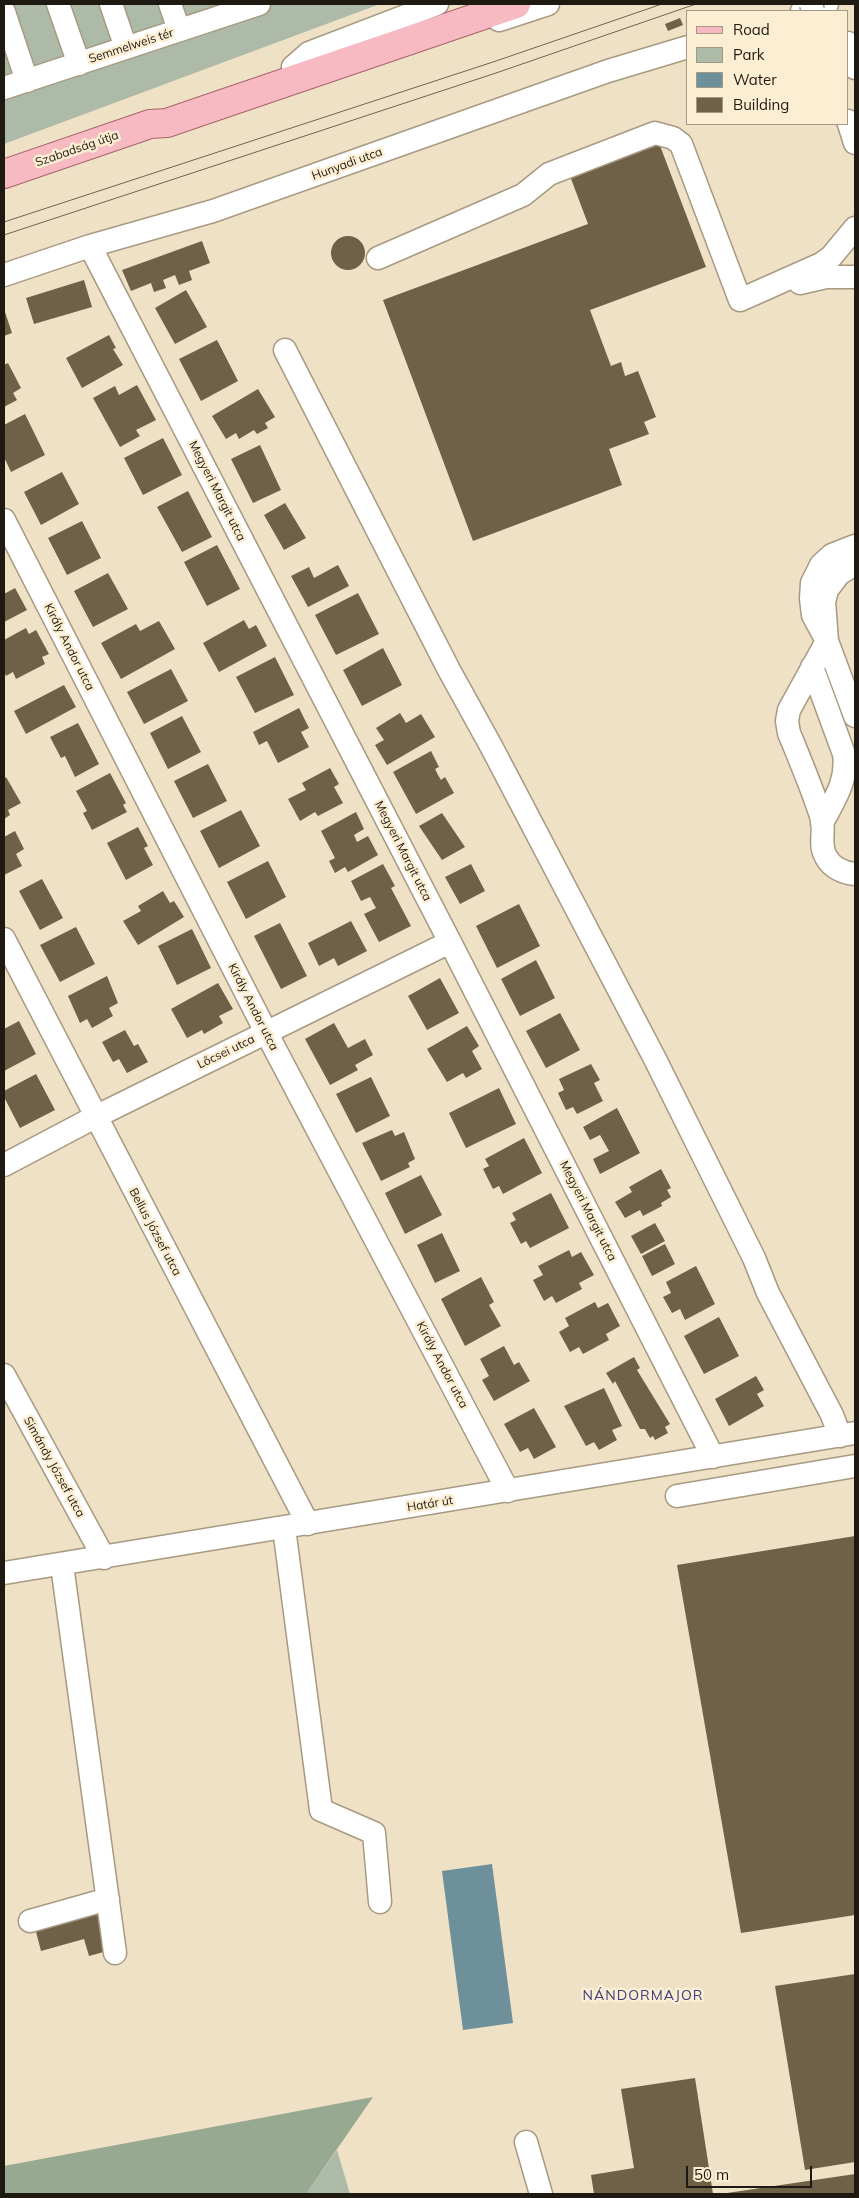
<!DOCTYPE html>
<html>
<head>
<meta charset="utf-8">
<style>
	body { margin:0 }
	#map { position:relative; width:859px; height:2198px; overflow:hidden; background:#efe1c6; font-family:Mulish,sans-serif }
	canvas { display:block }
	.frame { position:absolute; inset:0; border:5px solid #1f1a11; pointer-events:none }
	.legend { position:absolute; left:686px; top:10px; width:162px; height:115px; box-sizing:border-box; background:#fceed3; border:1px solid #a49985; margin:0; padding:6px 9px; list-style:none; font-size:15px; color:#1f1a11 }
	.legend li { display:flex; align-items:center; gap:10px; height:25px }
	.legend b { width:25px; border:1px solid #a49985 }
	.scale { position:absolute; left:686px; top:2166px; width:126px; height:22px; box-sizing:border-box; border:2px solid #1f1a11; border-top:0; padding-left:6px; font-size:15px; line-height:18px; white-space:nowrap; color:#1f1a11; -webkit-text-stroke:4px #fceed3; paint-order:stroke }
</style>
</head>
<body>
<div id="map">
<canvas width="859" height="2198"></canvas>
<div class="frame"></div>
<ul class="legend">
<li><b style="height:6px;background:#f7b9c2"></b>Road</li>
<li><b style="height:14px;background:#acbaa7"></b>Park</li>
<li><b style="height:14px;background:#6e909a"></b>Water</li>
<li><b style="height:14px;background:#6e6148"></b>Building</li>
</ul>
<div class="scale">50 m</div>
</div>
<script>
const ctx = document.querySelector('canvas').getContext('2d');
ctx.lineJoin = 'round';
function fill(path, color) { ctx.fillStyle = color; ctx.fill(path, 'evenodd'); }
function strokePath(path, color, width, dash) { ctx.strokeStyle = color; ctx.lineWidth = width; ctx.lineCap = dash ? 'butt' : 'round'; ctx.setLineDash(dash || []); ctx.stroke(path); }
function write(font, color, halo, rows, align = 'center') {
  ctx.font = font + ' Mulish,sans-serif'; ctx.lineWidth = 5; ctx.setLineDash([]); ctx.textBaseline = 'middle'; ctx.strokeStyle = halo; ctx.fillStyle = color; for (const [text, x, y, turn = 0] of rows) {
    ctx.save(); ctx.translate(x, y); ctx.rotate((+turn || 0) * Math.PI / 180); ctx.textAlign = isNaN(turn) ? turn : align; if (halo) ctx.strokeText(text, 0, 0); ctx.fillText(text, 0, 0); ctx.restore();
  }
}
const green = new Path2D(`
	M4,4H380L4,144Z
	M337,2150L350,2194H306Z`);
const forest = new Path2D(`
	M373,2097L306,2194H4V2166Z`);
const water = new Path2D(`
	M492,1864L513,2023L463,2030L442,1871Z`);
const building = new Path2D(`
	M680,18L683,25L668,31L665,24Z
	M659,143L706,267L590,310L611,366L621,362L625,376L638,371L656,417L644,422L649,434L609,449L622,485L473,541L383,300L588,224L570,176Z
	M331 253a17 17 0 1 1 34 0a17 17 0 1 1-34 0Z
	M202,241L210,263L189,271L192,280L179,285L175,275L163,280L166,288L154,292L151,283L131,291L122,270Z
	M84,280L92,307L34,324L26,298Z
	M186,290L207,327L175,344L155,308Z
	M4,309L12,333L4,336Z
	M109,335L116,348L113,349L123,365L82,388L66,358Z
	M217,340L238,381L201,401L179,359Z
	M8,363L21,388L13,393L17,400L4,407V365Z
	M137,385L156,420L136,430L140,436L120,447L93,398L115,386L119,395Z
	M258,389L275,417L265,423L268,428L257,434L254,430L239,439L236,433L226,439L212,416Z
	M25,414L45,455L11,472L4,457V425Z
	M163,438L182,475L143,495L124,458Z
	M260,445L281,490L253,503L231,459Z
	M62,472L79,504L41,525L24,492Z
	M188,491L212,537L182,552L157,507Z
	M285,503L306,538L284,550L264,515Z
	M82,521L101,558L67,575L48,538Z
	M217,545L240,589L207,606L184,562Z
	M338,565L349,586L308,607L291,576L309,567L314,578Z
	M108,573L128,609L93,627L74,591Z
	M15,588L27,610L4,622V594Z
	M358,593L379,634L336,655L315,615Z
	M244,620L249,629L256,625L267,646L219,672L203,643Z
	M159,621L175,649L121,679L101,643L136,624L140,631Z
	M26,628L29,634L36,630L49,654L42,657L45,664L16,679L13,672L6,676L4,671V640Z
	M383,648L402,685L362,706L343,670Z
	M275,657L294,695L255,713L236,677Z
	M171,669L188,701L144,724L127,692Z
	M64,685L76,707L26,734L14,711Z
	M299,708L309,728L301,732L309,747L278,763L267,741L259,745L253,732Z
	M400,713L406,723L421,714L435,737L387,765L375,745L384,740L376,728Z
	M182,716L201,752L168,769L150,733Z
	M78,723L99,764L75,777L65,756L61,758L50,737Z
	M431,751L439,767L435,769L438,775L441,780L445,777L454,793L416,814L393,772Z
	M208,764L227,801L193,818L174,781Z
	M330,768L339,784L334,787L343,803L318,816L315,812L300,821L288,799L306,790L302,783Z
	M110,773L126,803L123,805L127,812L92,830L83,813L87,811L76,791Z
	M6,777L21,803L8,810L10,815L4,819V779Z
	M241,810L260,846L219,868L200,831Z
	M356,812L364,829L354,835L357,842L368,836L378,855L348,872L345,867L335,873L329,861L335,858L321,831Z
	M442,813L465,847L442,860L419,826Z
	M138,827L148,846L144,848L153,865L126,880L107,843Z
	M15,831L24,849L16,854L22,866L4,875V837Z
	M268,861L286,897L246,919L227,882Z
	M383,864L395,886L391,888L411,926L379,942L364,914L376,908L370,897L361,901L351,881Z
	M471,864L485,891L460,904L445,877Z
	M42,879L63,918L40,930L19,891Z
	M163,891L170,903L174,901L184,917L138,945L123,921L141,911L138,906Z
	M519,904L540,946L497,968L476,926Z
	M351,921L367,951L338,966L334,958L319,966L308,943Z
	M280,923L307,976L281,989L254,936Z
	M76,927L95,964L60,982L40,945Z
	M192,929L211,968L177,985L158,946Z
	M536,960L555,998L520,1016L501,979Z
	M107,976L118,1003L109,1008L113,1016L92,1028L87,1019L80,1023L68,996Z
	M440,978L459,1013L427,1030L408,996Z
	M218,983L233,1009L219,1016L223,1023L204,1034L202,1030L187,1038L171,1009Z
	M560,1013L580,1050L546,1068L526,1031Z
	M19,1021L36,1054L4,1071V1029Z
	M334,1023L348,1048L365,1039L373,1055L355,1065L358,1070L330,1085L305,1039Z
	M467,1026L479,1046L472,1051L482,1069L466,1078L463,1073L447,1082L427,1049Z
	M125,1030L134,1046L138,1044L148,1062L127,1073L119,1059L113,1062L102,1042Z
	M591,1064L600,1080L594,1083L603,1101L577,1114L573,1107L566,1110L558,1093L564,1090L559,1079Z
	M36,1074L55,1110L20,1128L4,1097V1091Z
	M371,1077L390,1116L356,1133L336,1094Z
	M499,1088L516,1124L466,1148L449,1113Z
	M617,1108L640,1153L600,1174L593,1159L609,1151L600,1135L590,1140L583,1127Z
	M392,1130L395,1136L404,1132L415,1159L408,1163L410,1167L381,1181L362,1143Z
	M524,1138L542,1173L503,1194L499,1186L493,1189L483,1169L489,1166L485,1159Z
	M661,1169L671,1188L667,1190L671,1197L661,1203L662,1206L643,1216L640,1210L625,1218L615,1202L632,1192L629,1187Z
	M421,1175L442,1215L405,1234L385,1193Z
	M551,1193L569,1228L530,1248L526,1241L521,1244L510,1223L516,1220L512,1213Z
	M655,1223L665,1241L641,1254L631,1236Z
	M442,1233L460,1271L435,1283L417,1245Z
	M665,1244L675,1264L652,1276L642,1256Z
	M569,1250L572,1257L581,1252L594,1275L579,1283L582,1289L556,1303L552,1296L544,1301L533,1280L543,1275L538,1266Z
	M696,1266L715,1304L685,1320L680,1309L672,1313L663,1297L671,1293L666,1282Z
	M481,1277L494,1302L489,1305L501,1326L465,1346L441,1299Z
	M595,1302L598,1308L608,1303L620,1326L606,1334L609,1340L583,1354L579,1347L570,1352L559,1332L569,1326L565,1318Z
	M719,1317L739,1356L704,1374L684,1336Z
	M504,1346L514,1365L519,1362L530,1381L494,1401L482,1380L489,1376L480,1359Z
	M634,1357L640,1368L637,1370L670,1424L665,1427L668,1433L655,1440L653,1436L650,1438L645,1429H640L615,1381L613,1384L606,1373Z
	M756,1376L764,1390L757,1394L764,1406L729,1426L715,1399Z
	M604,1388L622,1426L612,1430L617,1440L599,1450L594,1442L586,1446L564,1406Z
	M534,1408L556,1447L534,1459L528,1448L520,1452L504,1424Z
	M855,1536V1915L741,1933L677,1565Z
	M100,1910L111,1950L89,1956L84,1939L41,1951L35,1928Z
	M855,1974V2162L805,2170L775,1986Z
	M695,2078L713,2194H594L591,2175L634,2168L621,2089Z
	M855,2174V2194H727V2193Z`);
const minor = new Path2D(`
	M58,4L79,64
	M111,4L126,48
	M170,4L179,30
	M802,11L827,4
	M4,12L27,81
	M499,20L548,4
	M848,43L855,68
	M293,67L309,53L437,4
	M4,88L259,4
	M848,121L855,143
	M90,246L450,942L713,1457
	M378,258L523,195L549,174L655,133L673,138L681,144L740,300L821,264L831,257L855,228
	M4,275L90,246L213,211L608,71L688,47
	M800,283L826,277H855
	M285,350L449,670L491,746L655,1059L754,1258L768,1293L832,1415L840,1436
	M4,520L266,1032L508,1491
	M855,546L832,555L821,565L812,583L811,599L813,615L827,641L855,716
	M855,564L839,574L827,590L824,602L827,641L789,710L787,721L789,733C800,760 812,788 821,816C826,830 818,843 826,857C832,868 844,873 855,874
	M812,667L844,754C848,781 834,800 822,823
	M4,939L308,1524
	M4,1165L95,1117L450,942
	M4,1375L104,1558
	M677,1496L855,1466
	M284,1528L321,1810L374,1833L380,1902
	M62,1565L115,1953
	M4,1573L855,1433
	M30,1921L108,1899
	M526,2142L541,2194`);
const major = new Path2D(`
	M4,174L150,124L167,123L193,114L516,4`);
const tram = new Path2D(`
	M4,222L496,61L662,4
	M4,235L496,73L696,4`);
const minorBridge = new Path2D(`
	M811,4L813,11`);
const streetNames = [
	["Semmelweis tér",131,46,-18],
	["Szabadság útja",77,149,-19],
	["Hunyadi utca",347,164,-20],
	["Megyeri Margit utca",217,491,63],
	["Király Andor utca",69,647,63],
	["Megyeri Margit utca",403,851,63],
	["Király Andor utca",253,1007,63],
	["Lőcsei utca",226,1052,-26],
	["Megyeri Margit utca",588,1211,63],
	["Bellus József utca",155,1232,62],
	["Király Andor utca",442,1365,62],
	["Simándy József utca",54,1467,61],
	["Határ út",430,1504,-9]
];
const neighbourhoodNames = [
	["NÁNDORMAJOR",643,1996]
];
fill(green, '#acbaa7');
fill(forest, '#97a990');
fill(water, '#6e909a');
fill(building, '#6e6148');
strokePath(minor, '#a79a81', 25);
strokePath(major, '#a86369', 30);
strokePath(minor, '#fff', 22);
strokePath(major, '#f7b9c2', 28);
strokePath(tram, '#6c6454', 1);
strokePath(minorBridge, '#a79a81', 25, []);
strokePath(minorBridge, '#fff', 22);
write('12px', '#1f1a11', '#fceed3', streetNames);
ctx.letterSpacing = '1px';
write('14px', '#40417e', '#fceed3', neighbourhoodNames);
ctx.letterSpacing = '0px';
</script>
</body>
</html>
